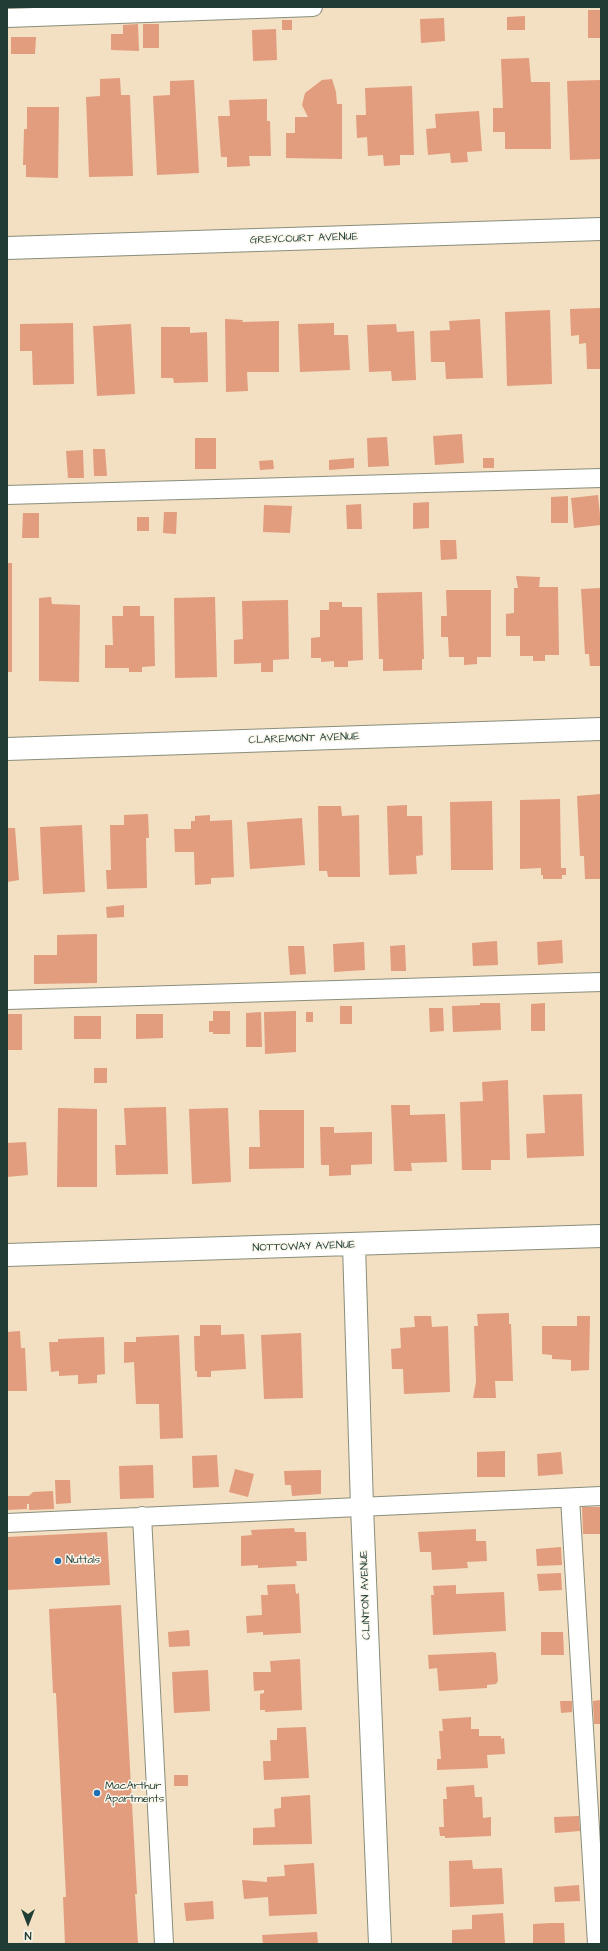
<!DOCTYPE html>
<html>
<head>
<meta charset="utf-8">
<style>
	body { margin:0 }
	#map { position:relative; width:608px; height:1951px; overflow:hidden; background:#f3dfc2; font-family:"Architects Daughter",sans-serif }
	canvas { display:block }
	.frame { position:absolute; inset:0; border:8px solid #1f3d34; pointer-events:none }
	.north { position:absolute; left:8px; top:1903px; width:40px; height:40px; -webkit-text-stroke:3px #fbf7ec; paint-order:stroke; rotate:180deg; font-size:11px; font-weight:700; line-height:16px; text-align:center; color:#1f3d34 }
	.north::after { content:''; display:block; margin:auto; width:14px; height:18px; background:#1f3d34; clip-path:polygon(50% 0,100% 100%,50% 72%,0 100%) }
</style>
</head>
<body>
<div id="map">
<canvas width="608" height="1951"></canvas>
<div class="frame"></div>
<div class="north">N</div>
</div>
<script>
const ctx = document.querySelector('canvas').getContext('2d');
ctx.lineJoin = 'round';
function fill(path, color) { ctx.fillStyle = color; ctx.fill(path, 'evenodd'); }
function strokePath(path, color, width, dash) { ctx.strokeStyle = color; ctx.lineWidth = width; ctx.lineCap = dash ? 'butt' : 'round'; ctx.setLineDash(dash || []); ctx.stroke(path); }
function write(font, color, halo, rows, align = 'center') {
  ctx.font = font + ' "Architects Daughter",sans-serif'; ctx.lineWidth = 3; ctx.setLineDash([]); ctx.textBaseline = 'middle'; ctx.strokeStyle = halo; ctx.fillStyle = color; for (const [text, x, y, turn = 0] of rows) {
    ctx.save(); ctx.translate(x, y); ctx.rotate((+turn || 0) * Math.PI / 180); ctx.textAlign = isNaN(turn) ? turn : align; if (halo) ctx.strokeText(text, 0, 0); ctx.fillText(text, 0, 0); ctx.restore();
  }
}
const building = new Path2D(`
	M588,10H601V38H588Z
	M525,16V30H507V17Z
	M444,18L445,41L421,43L420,19Z
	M282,20H292V30H282Z
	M138,24L139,51L111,50V34H123V25Z
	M143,24H159V48H143Z
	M276,29L277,60L253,61L252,30Z
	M11,37H36L35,54H11Z
	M529,58L531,82H550L551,149H505V132H493V108H503L501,59Z
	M120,78L121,95H130L133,176L89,177L86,97L100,96V79Z
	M332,79L336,92L337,104H342V159L286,158V133H295V117H308L302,105L305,93L322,80Z
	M194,80L199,173L157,175L153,96L170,95V81Z
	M601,80V159L570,160L567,81Z
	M412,86L414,155H400V165L384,166L383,155L368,156L367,137L357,138L356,115H366L365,88Z
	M267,99V121H270L271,156H249L250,166L227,167V157H221L218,116H230L229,100Z
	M27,107H59L58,178L26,177V165H23L24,129H27Z
	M479,111L482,151L467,152L468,162L451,163L450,153L428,155L426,129L436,128L435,114Z
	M601,308V369H587L586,343L579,344V335L571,336L570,309Z
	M550,310L552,384L507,386L505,312Z
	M225,319L243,320L242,322L279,321V372H247L248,391L226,392Z
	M480,319L483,378L446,379L445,362H431L430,331L450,330L449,321Z
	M73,323L74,384L33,385L32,351H20V324Z
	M334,323V335H348L350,370L300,372L298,324Z
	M131,324L135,394L97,396L93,326Z
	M396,324L397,332L414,331L416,380L392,381L391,371L369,372L367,325Z
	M161,327H190V333L207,332L208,382L174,383L173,378H161Z
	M462,434L464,463L435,465L433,436Z
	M387,437L389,466L368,467L367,438Z
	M195,438H216V469H195Z
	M93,449H105L107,476H94Z
	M83,450L84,478H68L66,451Z
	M354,458V468L329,470V460Z
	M483,458H494V468H483Z
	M273,460L274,469L260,470L259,461Z
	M598,495L601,525L574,528L571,498Z
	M568,496V523H551V497Z
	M429,502V528L413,529V503Z
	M361,504L362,529H347L346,505Z
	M264,505L292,506L290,533L263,532Z
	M164,512H177L176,534L163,533Z
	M23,513H39V538H22Z
	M137,517H149V531H137Z
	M440,540H456L457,559L441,560Z
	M7,563H12V672H7Z
	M516,576L540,577L539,587H558L559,655H545V661H533V656H520V636H506V614L514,613V588H518Z
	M601,588V666H590L589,654H585L581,589Z
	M446,590H491V657H477V664L464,665V657H449L448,637H441V616H447Z
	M422,592L424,659H422V670L383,671V659H379L377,593Z
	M51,597L52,604L80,605L79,682L39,681V598Z
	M215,597L217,677L175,678L174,598Z
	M288,600L289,659L273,660V672H261V663L234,664V640L243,639L242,601Z
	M329,602H342V607H362L363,660L348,661V667H334V661L321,662V658H311V638L320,637V610H329Z
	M123,606H140V616H154L155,666L142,667V672H129V668H105V645H113L112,616H123Z
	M601,794V879H585L584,856H580L577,796Z
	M560,799L561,868H566V875H562V879H543V875H541V868L520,869V800Z
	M492,801L493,870H451L450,802Z
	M407,805V816H422L423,855L416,856L417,874L389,875L387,806Z
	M318,806H341L342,816L359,815L360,877H328L327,871H319Z
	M148,814L149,838H146L147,888L107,889L106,870H111L110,825H124V815Z
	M210,815V821L232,820L234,877L211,878V884L195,885L194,852H175L174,829H191V821H195V816Z
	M302,818L305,865L250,869L247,822Z
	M82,825L85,892L43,894L40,827Z
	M7,828H15L19,880L7,882Z
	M124,905V917L107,918L106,907Z
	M97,934V983L34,984V955H57V935Z
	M562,940L563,963L538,965L537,942Z
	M497,941L498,965L473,966L472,943Z
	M364,942L365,970L334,972L333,944Z
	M405,945L406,971H391L390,946Z
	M288,946H304L306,974L290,975Z
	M480,1003H500L501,1030L453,1032L452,1006L480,1005Z
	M545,1003V1031H531V1004Z
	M340,1006H352V1024H340Z
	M429,1008H443L444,1031L430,1032Z
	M213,1011H230V1034H213V1032H209V1021H213Z
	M296,1011V1052L265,1054L264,1012Z
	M261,1012L262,1047H246V1013Z
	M306,1012H313V1022H306Z
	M7,1014H22V1050H7Z
	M136,1014H163V1038L136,1039Z
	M74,1016H101V1039H74Z
	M94,1068H107V1083H94Z
	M508,1080L510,1160H491V1170H462L460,1102L483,1101L482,1082Z
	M582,1094L584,1156L527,1158L526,1134L545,1133L543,1095Z
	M391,1105H410V1115L445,1114L447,1162L411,1163L412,1171H394Z
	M166,1107L168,1174L116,1175L115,1145H126L124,1108Z
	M58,1108L97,1109V1187H57Z
	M228,1108L231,1182L192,1184L189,1109Z
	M259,1110H304V1168L249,1169V1147H260Z
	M320,1127H334V1133L372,1132V1164L351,1165V1175L329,1176V1165H321Z
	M26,1142L28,1175L7,1177V1143Z
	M509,1313V1324H511L513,1381H495L496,1398H473L476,1382L474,1326H478L477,1314Z
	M414,1316H431L432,1327L448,1326L450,1392L404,1394L403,1369H392L391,1349L401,1348L400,1328L415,1327Z
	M577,1316H590L589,1370L571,1371V1360L552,1359V1355L542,1354V1326H577Z
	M200,1325H221V1335L244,1334L246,1369L211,1371V1377H197V1371H195L194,1336H200Z
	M20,1331L21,1348H25L27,1391H7V1332Z
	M301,1333L303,1398L264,1399L261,1335Z
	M179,1335L183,1438L160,1439L159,1404H136L134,1362L124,1363V1342H136V1337Z
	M104,1337L105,1374L97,1375V1383L78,1384V1375L59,1376V1371L51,1372L49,1342H58V1339Z
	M505,1451V1477H477V1452Z
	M561,1452L563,1474L538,1476L537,1454Z
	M217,1455L219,1487L193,1488L192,1456Z
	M153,1465L154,1498L120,1499L119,1466Z
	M235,1469L254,1474L248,1497L229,1492Z
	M321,1470V1494L292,1496L291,1485H285L284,1471Z
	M55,1480H70L71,1503L56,1504Z
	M53,1491L54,1509L29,1510V1504H27V1509L7,1510V1496H29L33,1492Z
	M582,1507H601V1534H583Z
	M294,1528L295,1532H306L307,1561H296L297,1566L258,1568V1565L241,1566V1536L252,1535L251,1530Z
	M476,1529V1541H486L487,1561L467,1562L468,1568L432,1570L431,1552H420L418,1532Z
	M107,1532L110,1585L7,1590V1537Z
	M561,1547L562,1565L537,1566L536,1549Z
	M561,1573L562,1590L539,1591L537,1574Z
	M295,1584L296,1594L299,1593L301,1633L263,1635V1632L247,1633L246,1616L262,1615L261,1595H268L267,1585Z
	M456,1585V1594L504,1592L506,1631L433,1635L431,1595H434L433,1586Z
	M121,1605L137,1894H135L138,1944H65L63,1897H66L56,1693H53L49,1609Z
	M189,1630L190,1646L169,1647L168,1632Z
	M541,1632H563L564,1655H541Z
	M493,1652L496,1653L498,1681L496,1684L487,1685V1688L439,1691L437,1668L429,1669L428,1655Z
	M300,1659L302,1710L265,1712V1710H260V1694L264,1693V1690L254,1691L253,1672H271L270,1661Z
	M208,1670L210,1711L174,1713L172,1672Z
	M601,1700V1724H594L593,1701Z
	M560,1701H572V1712L561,1713Z
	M471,1717V1729H479V1736H501V1739L504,1738L505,1754L487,1755L488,1768L437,1770V1759H441L439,1731H443L442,1719Z
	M306,1727L309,1778L264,1780L263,1761H271L270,1740H277V1728Z
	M174,1775H188V1786H174Z
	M474,1785L475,1797H482L483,1818L491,1817V1836L445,1838V1836H440L439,1827H444L443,1799H447L446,1787Z
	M310,1795L312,1844L253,1845V1828L275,1827L274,1809L281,1808V1797Z
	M579,1816L580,1831L555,1833L554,1817Z
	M472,1860L473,1869L502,1868L504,1904L450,1907L449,1861Z
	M314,1863L317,1914L269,1916L268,1897L244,1899L242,1880L267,1882V1877L285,1876L284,1865Z
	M579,1885L580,1901L555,1902L554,1887Z
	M213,1901L214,1919L186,1921L184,1903Z
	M503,1913L505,1944H452V1930L472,1929V1915Z
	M551,1923H564L565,1944H533V1924Z
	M317,1932L318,1944H263L262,1935Z`);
const lane = new Path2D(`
	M7,18L313,7
	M7,495L601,478
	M7,1000L601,982
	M570,1498L597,1944
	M142,1516L164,1944
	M7,1523L601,1496`);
const street = new Path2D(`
	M7,248L601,229
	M7,749L601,729
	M354,1245L362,1507L380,1944
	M7,1255L601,1236`);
const markers = [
	[58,1561,4,"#1f6fb2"],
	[97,1793,4,"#1f6fb2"]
];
const streetNames = [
	["GREYCOURT AVENUE",304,239,-2],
	["CLAREMONT AVENUE",304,739,-2],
	["NOTTOWAY AVENUE",304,1247,-2],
	["CLINTON AVENUE",366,1595,-92]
];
const poiNames = [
	["Nuttals",66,1561],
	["MacArthur",105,1787],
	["Apartments",105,1800]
];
fill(building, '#e29c7e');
strokePath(lane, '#898e7b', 20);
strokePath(street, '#898e7b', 24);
strokePath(lane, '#fff', 18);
strokePath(street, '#fff', 22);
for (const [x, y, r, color] of markers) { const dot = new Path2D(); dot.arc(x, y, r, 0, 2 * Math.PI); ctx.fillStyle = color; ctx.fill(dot); strokePath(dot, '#fbf7ec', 1.5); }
write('11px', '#1f3d34', '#fbf7ec', streetNames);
write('11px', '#1f3d34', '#fbf7ec', poiNames, 'left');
</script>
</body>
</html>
